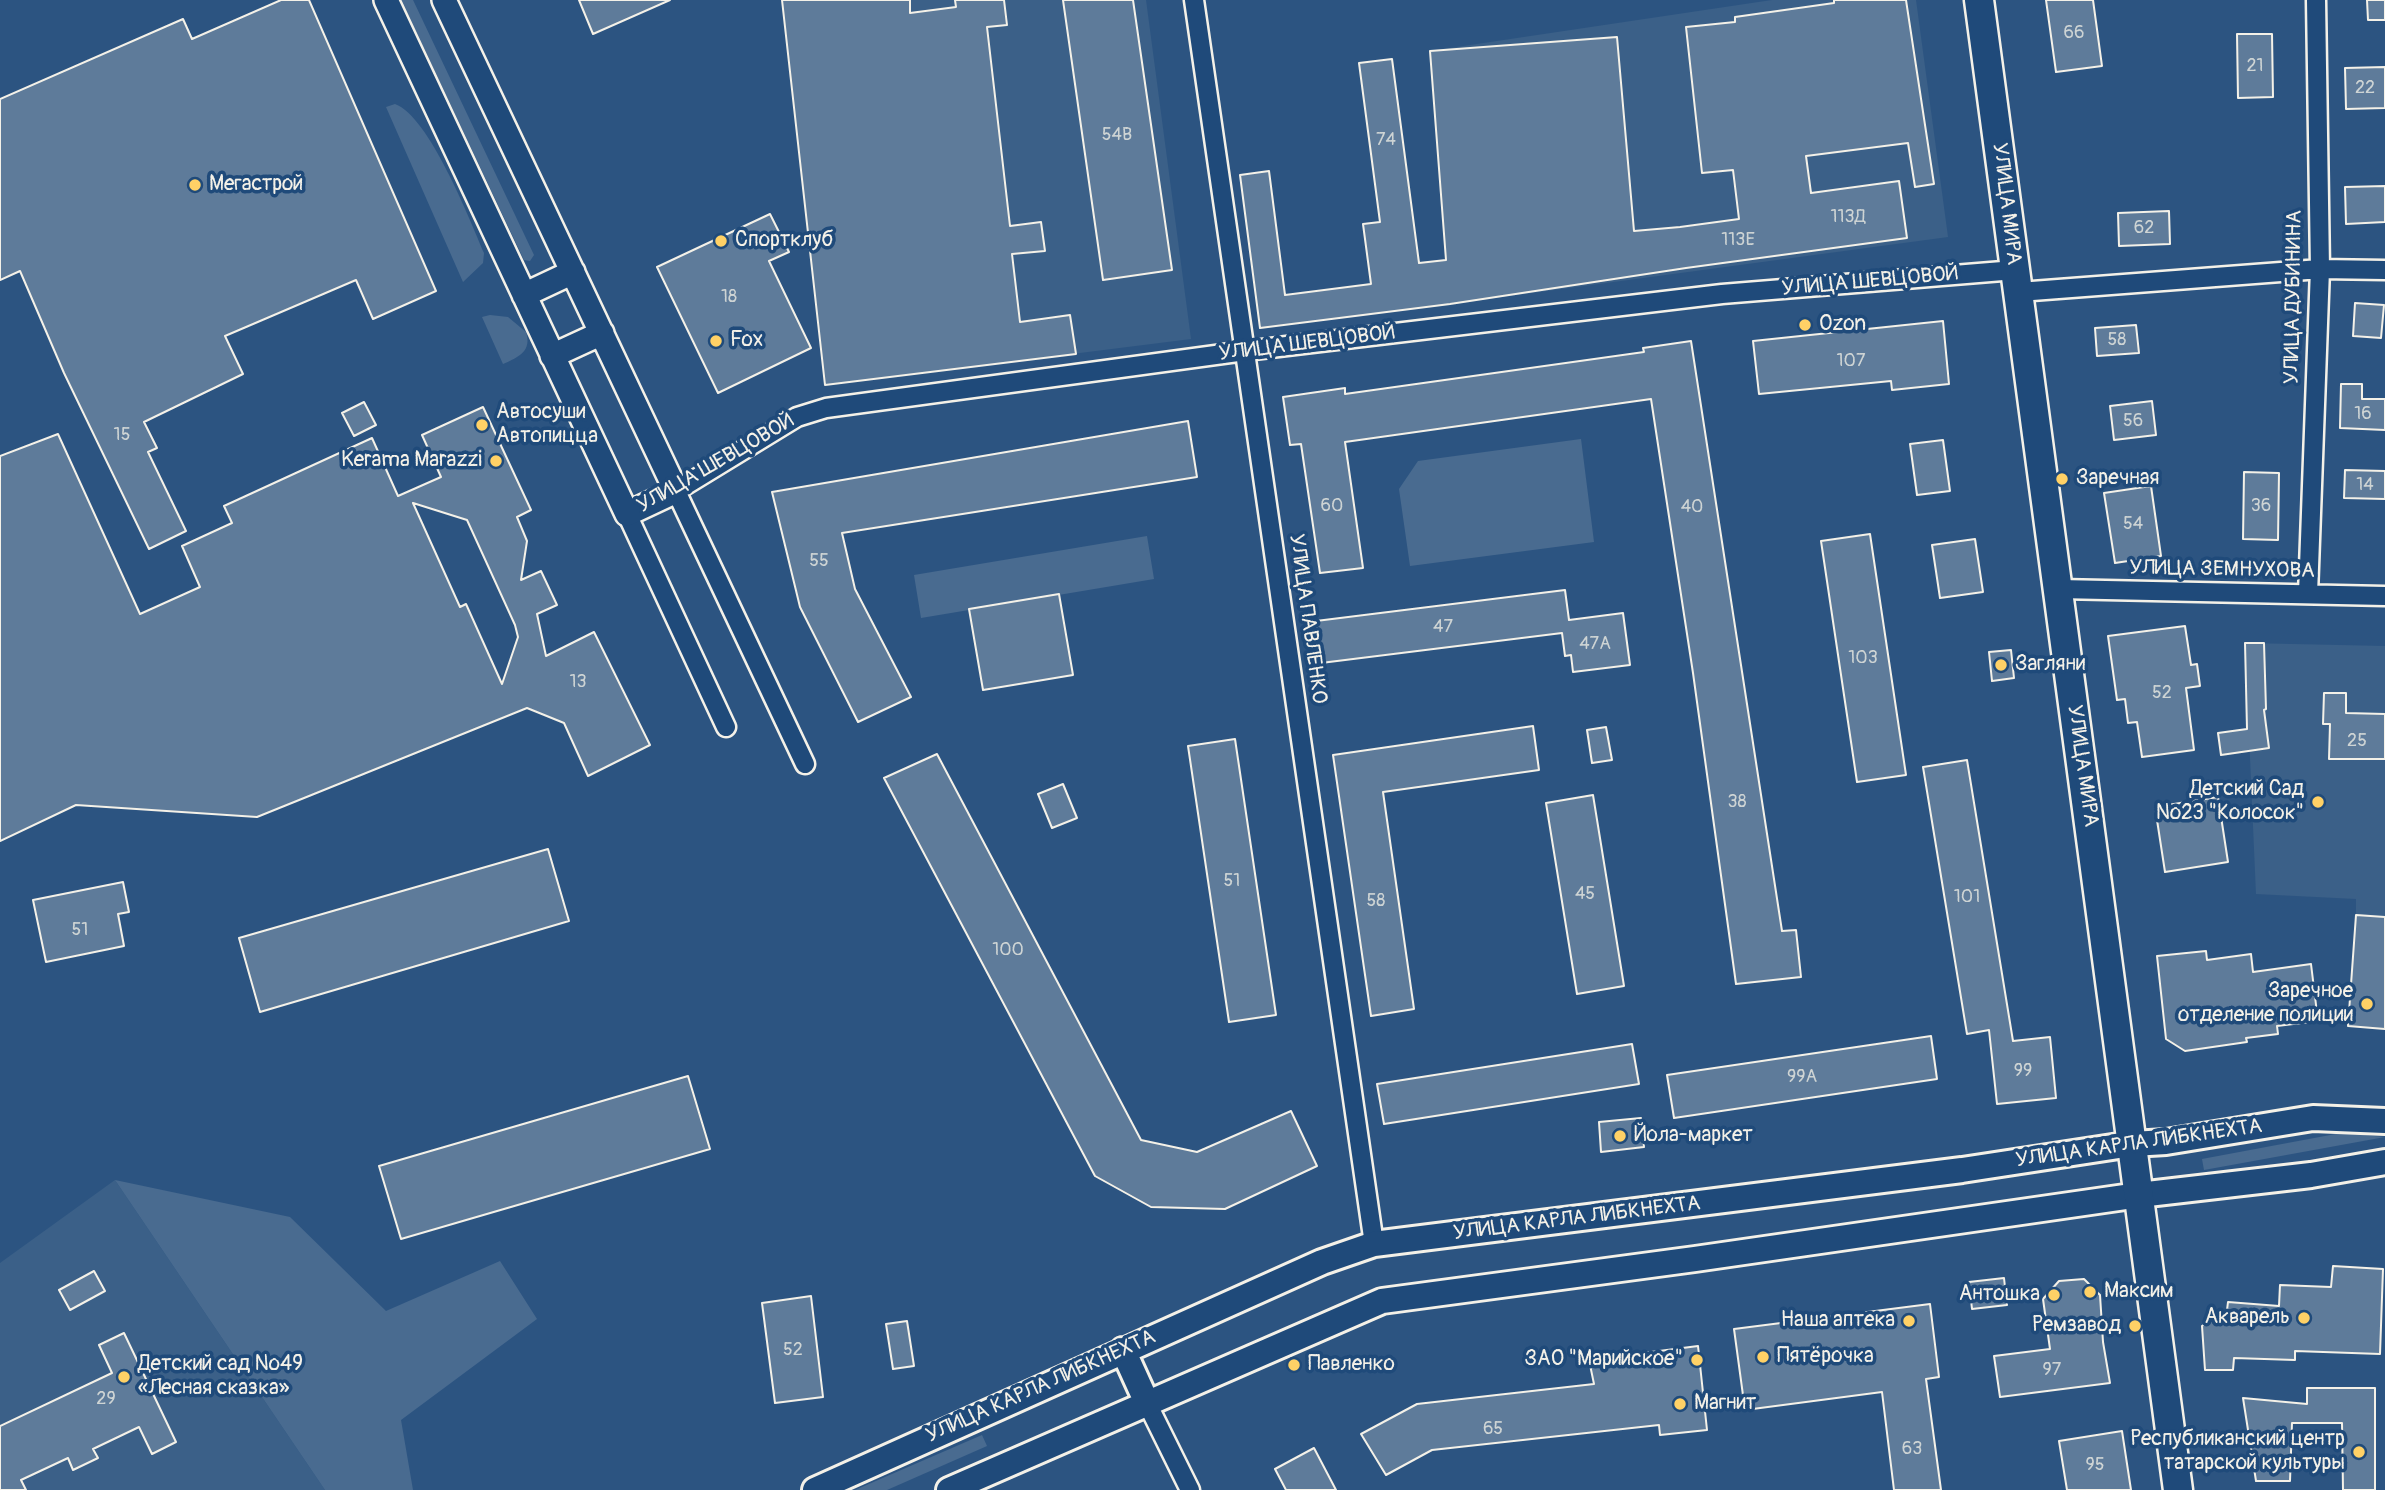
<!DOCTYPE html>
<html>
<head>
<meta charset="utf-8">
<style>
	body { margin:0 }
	canvas { display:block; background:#2c5481 }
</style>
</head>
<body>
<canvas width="2385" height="1490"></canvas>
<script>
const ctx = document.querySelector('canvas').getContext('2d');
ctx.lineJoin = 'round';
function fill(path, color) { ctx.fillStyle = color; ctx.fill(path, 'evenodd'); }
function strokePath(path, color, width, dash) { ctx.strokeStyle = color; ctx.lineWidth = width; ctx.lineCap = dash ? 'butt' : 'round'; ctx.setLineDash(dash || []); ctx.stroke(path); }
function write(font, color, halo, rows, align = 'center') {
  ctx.font = font + ' Pangolin,sans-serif'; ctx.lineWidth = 7; ctx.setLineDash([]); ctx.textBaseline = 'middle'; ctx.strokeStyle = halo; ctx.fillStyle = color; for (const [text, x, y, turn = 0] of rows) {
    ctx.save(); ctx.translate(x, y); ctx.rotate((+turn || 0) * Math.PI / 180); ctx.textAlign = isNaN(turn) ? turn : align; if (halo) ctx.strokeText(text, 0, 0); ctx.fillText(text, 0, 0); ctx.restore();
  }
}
const built = new Path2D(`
	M782,0H1146L1191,339L825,385Z
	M1772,0H1916L1948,237L1450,304L1430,51Z
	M2245,643L2385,646V917L2356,915V899L2256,894Z
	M115,1180L325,1490H0V1263Z`);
const green = new Path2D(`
	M401,0H413L534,255L530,261L524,260Z
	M395,104C429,116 470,220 484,253L483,263L463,282L386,107Z
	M490,315L508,317L526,332C532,351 519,357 503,364L482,317Z
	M1581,439L1594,542L1410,566L1399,489L1418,461Z
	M1147,536L1154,579L921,618L914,575Z
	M2341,1133L2385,1137L2204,1170L2202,1159Z
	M115,1180L290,1217L386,1311L500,1261L537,1319L401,1420L413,1490H325Z
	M982,1435L987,1446L887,1490H855Z`);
const building = new Path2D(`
	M281,0H309L436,291L373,319L356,280L225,336L243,374L144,422L157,448L148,452L186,531L149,549L64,373L20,271L0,280V99L183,19L192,39Z
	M579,0H670L593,34Z
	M782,0H910V13L956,7L955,0H1004L1007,25L987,27L1010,226L1041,222L1045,251L1012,254L1020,322L1070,315L1076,354L825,385Z
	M1063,0H1133L1172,270L1103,280Z
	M1834,0H1906L1934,184L1915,187L1908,143L1806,156L1811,193L1899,181L1907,238L1686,268L1450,304L1260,328L1240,175L1269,171L1285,295L1371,284L1363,224L1380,222L1359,63L1392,59L1419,263L1446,260L1430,51L1617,37L1634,231L1680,227L1739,219L1733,170L1702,173L1686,27L1735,22V17L1834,3Z
	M2046,0H2093L2102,66L2056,72Z
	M2367,0H2385V20H2368Z
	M2237,34H2272L2273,97L2238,98Z
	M2385,67V108L2346,109L2345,68Z
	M2385,186V222L2346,224L2345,187Z
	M2169,211L2170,244L2119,246L2118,213Z
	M770,214L789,252L769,261L811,348L718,393L657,267Z
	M2355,303L2384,305L2381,338L2353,336Z
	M1943,321L1949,384L1892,390L1891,381L1759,394L1753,341Z
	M2136,325L2139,353L2097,356L2095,328Z
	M1691,341L1782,931L1796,930L1801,977L1736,984L1693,673L1651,399L1345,442L1363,568L1320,573L1301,444L1290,445L1283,397L1345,388V394L1644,352L1643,348Z
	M2341,384H2362V399H2385V430L2340,428Z
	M2152,401L2156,435L2114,440L2110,406Z
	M364,402L376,425L354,436L342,413Z
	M483,407L531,510L517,517L527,541L521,580L541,571L557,605L537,614L546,656L594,632L650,745L588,776L564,723L527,708L257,817L76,805L0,841V456L58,434L140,614L200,587L182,546L232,523L224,506L372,438L398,496L441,477L422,435ZM413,503L467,520L515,625L518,637L502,684L466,604L460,607Z
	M1188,421L1197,477L842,533L855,589L911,697L858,722L800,607L772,492Z
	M1943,440L1950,491L1917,495L1910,444Z
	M2345,470L2385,471V499L2344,498Z
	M2244,472L2279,473L2278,540L2243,539Z
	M2151,486L2161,556L2115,563L2104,493Z
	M1870,534L1906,775L1857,782L1821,541Z
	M1975,539L1983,592L1940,598L1932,545Z
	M1565,590L1569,620L1623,613L1630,665L1573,672L1571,655L1565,656L1562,633L1321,663L1316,621Z
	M1059,594L1073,675L983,690L969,609Z
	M2185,626L2191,665L2197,664L2200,686L2186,688L2194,750L2142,757L2137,722L2128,723L2125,699L2117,700L2108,636Z
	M2245,643H2264L2266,709L2264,710L2269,748L2221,755L2218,733L2247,729Z
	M2011,650L2014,678L1992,681L1989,652Z
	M2324,693H2346V713L2385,714V759H2329L2330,724H2323Z
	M1533,726L1539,770L1383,792L1414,1009L1371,1016L1333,755Z
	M1606,727L1612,760L1592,763L1587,730Z
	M1235,739L1276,1015L1229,1022L1188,746Z
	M937,754L1141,1140L1197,1152L1291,1111L1317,1166L1225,1209L1151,1207L1095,1176L884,778Z
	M1967,760L2013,1041L2050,1037L2056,1098L1997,1104L1989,1030L1967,1034L1923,767Z
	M1063,784L1077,818L1052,828L1038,794Z
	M1593,795L1624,986L1577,994L1546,803Z
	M2218,797L2228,862L2165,872L2155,807Z
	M548,849L569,921L260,1012L239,938Z
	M123,882L129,912L118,914L124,946L46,962L33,900Z
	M2356,915L2385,917V1029L2348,1026Z
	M2206,951L2207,960L2251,954L2253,972L2311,964L2318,1021L2277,1026L2278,1034L2246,1038L2247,1042L2185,1051L2166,1039L2157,956Z
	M1931,1036L1937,1079L1674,1118L1667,1075Z
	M1632,1044L1639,1084L1384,1124L1377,1084Z
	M688,1076L710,1149L401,1239L379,1166Z
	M1641,1118L1644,1147L1601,1152L1599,1122Z
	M2333,1266L2383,1269L2380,1354L2295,1351V1360L2234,1358L2233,1370H2205L2202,1326L2213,1318H2226L2228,1302L2279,1306L2280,1285L2331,1287Z
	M94,1271L105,1291L70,1310L59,1290Z
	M2004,1278L2007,1305L1972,1309L1969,1282Z
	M2084,1279L2100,1295L2103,1342L2110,1383L2000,1397L1994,1356L2050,1349L2043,1299L2059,1281Z
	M811,1296L823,1397L775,1403L762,1303Z
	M1930,1304L1939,1377L1926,1379L1941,1490H1894L1882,1392L1745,1410L1734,1329Z
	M907,1321L914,1366L893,1369L886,1324Z
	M124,1333L176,1442L152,1454L139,1427L93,1449L98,1458L73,1470L68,1458L21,1480L26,1490H0V1426L112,1373L99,1345Z
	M1698,1346L1707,1430L1660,1435L1659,1425L1432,1450L1386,1475L1361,1434L1417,1404L1594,1384L1589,1360Z
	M2307,1388H2375V1490H2343L2342,1423H2292L2290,1481H2256L2243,1398L2307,1404Z
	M2122,1431L2131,1490H2067L2059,1441Z
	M1314,1448L1336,1490H1286L1275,1469Z`);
const minor = new Path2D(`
	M1194,0L1374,1244
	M2019,292L2320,269L2385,270
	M627,514L726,727
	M2059,589L2385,596
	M2308,594L2320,269L2316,0
	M805,764L676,491L797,417L826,408L1245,351L1722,294L2015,270
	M1147,1403L1190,1490`);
const tertiary = new Path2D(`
	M386,0L627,514L676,491L444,0
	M524,295L573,272
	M552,356L602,333`);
const secondary = new Path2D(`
	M1123,1350L1147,1403
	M815,1490L1322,1262L1374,1244L1962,1170L2132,1144L2166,1142L2313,1118L2385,1121
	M949,1490L1382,1301L1695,1259L2139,1195L2311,1175L2385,1162`);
const primary = new Path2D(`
	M1979,0L2178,1490`);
const markers = [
	[195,185,7,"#ffd166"],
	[721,241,7,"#ffd166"],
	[1805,325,7,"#ffd166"],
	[716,341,7,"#ffd166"],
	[482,425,7,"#ffd166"],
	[496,461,7,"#ffd166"],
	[2062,479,7,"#ffd166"],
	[2001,665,7,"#ffd166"],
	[2318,802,7,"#ffd166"],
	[2367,1004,7,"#ffd166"],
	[1620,1136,7,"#ffd166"],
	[2090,1292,7,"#ffd166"],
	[2054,1295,7,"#ffd166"],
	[2304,1318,7,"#ffd166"],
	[1909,1321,7,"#ffd166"],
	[2135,1326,7,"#ffd166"],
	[1763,1357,7,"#ffd166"],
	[1697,1360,7,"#ffd166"],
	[1294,1365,7,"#ffd166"],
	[124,1377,7,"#ffd166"],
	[1680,1404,7,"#ffd166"],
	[2359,1452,7,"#ffd166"]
];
const numberNames = [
	["66",2074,33],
	["21",2255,66],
	["22",2365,88],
	["54В",1117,135],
	["74",1386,140],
	["113Д",1848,217],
	["62",2144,228],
	["113Е",1738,240],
	["18",729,297],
	["58",2117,340],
	["107",1851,361],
	["16",2363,414],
	["56",2133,421],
	["15",122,435],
	["14",2365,485],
	["60",1332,506],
	["36",2261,506],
	["40",1692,507],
	["54",2133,524],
	["55",819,561],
	["47",1443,627],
	["47А",1595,644],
	["103",1863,658],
	["13",578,682],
	["52",2162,693],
	["25",2357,741],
	["38",1737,802],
	["51",1232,881],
	["45",1585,894],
	["101",1967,897],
	["58",1376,901],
	["51",80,930],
	["100",1008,950],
	["99",2023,1071],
	["99А",1802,1077],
	["52",793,1350],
	["97",2052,1370],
	["29",106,1399],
	["65",1493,1429],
	["63",1912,1449],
	["95",2095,1465]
];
const poiNames = [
	["Мегастрой",209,185],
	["Спортклуб",735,241],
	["Ozon",1819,325],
	["Fox",730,341],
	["Автосуши",496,413],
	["Автопицца",496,437],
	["Kerama Marazzi",482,461,"right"],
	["Заречная",2076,479],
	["Загляни",2015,665],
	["Детский Сад",2304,790,"right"],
	["№23 \"Колосок\"",2304,814,"right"],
	["Заречное",2353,992,"right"],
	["отделение полиции",2353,1016,"right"],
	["Йола-маркет",1634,1136],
	["Максим",2104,1292],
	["Антошка",2040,1295,"right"],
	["Акварель",2290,1318,"right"],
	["Наша аптека",1895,1321,"right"],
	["Ремзавод",2121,1326,"right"],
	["Пятёрочка",1777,1357],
	["ЗАО \"Марийское\"",1683,1360,"right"],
	["Детский сад №49",138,1365],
	["«Лесная сказка»",138,1389],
	["Павленко",1308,1365],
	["Магнит",1694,1404],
	["Республиканский центр",2345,1440,"right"],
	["татарской культуры",2345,1464,"right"]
];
const streetNames = [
	["УЛИЦА МИРА",2006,204,83],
	["УЛИЦА ШЕВЦОВОЙ",1870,282,-5],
	["УЛИЦА ДУБИНИНА",2294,297,-89],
	["УЛИЦА ШЕВЦОВОЙ",1307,344,-7],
	["УЛИЦА ШЕВЦОВОЙ",716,464,-30],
	["УЛИЦА ЗЕМНУХОВА",2222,570,1],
	["УЛИЦА ПАВЛЕНКО",1307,619,82],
	["УЛИЦА МИРА",2082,766,82],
	["УЛИЦА КАРЛА ЛИБКНЕХТА",2139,1144,-8],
	["УЛИЦА КАРЛА ЛИБКНЕХТА",1577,1219,-7],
	["УЛИЦА КАРЛА ЛИБКНЕХТА",1041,1387,-24]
];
fill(built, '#3b6088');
fill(green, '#496b90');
fill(building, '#5e7b9a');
strokePath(building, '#f4f1e8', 2);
strokePath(minor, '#f4f1e8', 23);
strokePath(tertiary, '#f4f1e8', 28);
strokePath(secondary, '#f4f1e8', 30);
strokePath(primary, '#f4f1e8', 33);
strokePath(minor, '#1f4a7a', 18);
strokePath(tertiary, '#1f4a7a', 23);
strokePath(secondary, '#1f4a7a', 24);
strokePath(primary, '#1f4a7a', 28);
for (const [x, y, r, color] of markers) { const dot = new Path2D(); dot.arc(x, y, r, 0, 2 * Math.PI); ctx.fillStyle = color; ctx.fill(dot); strokePath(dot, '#1f4a7a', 2.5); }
write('18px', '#ced4d4', null, numberNames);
write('21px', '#f4f1e8', '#1f4a7a', poiNames, 'left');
write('21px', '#f4f1e8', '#1f4a7a', streetNames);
</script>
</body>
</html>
